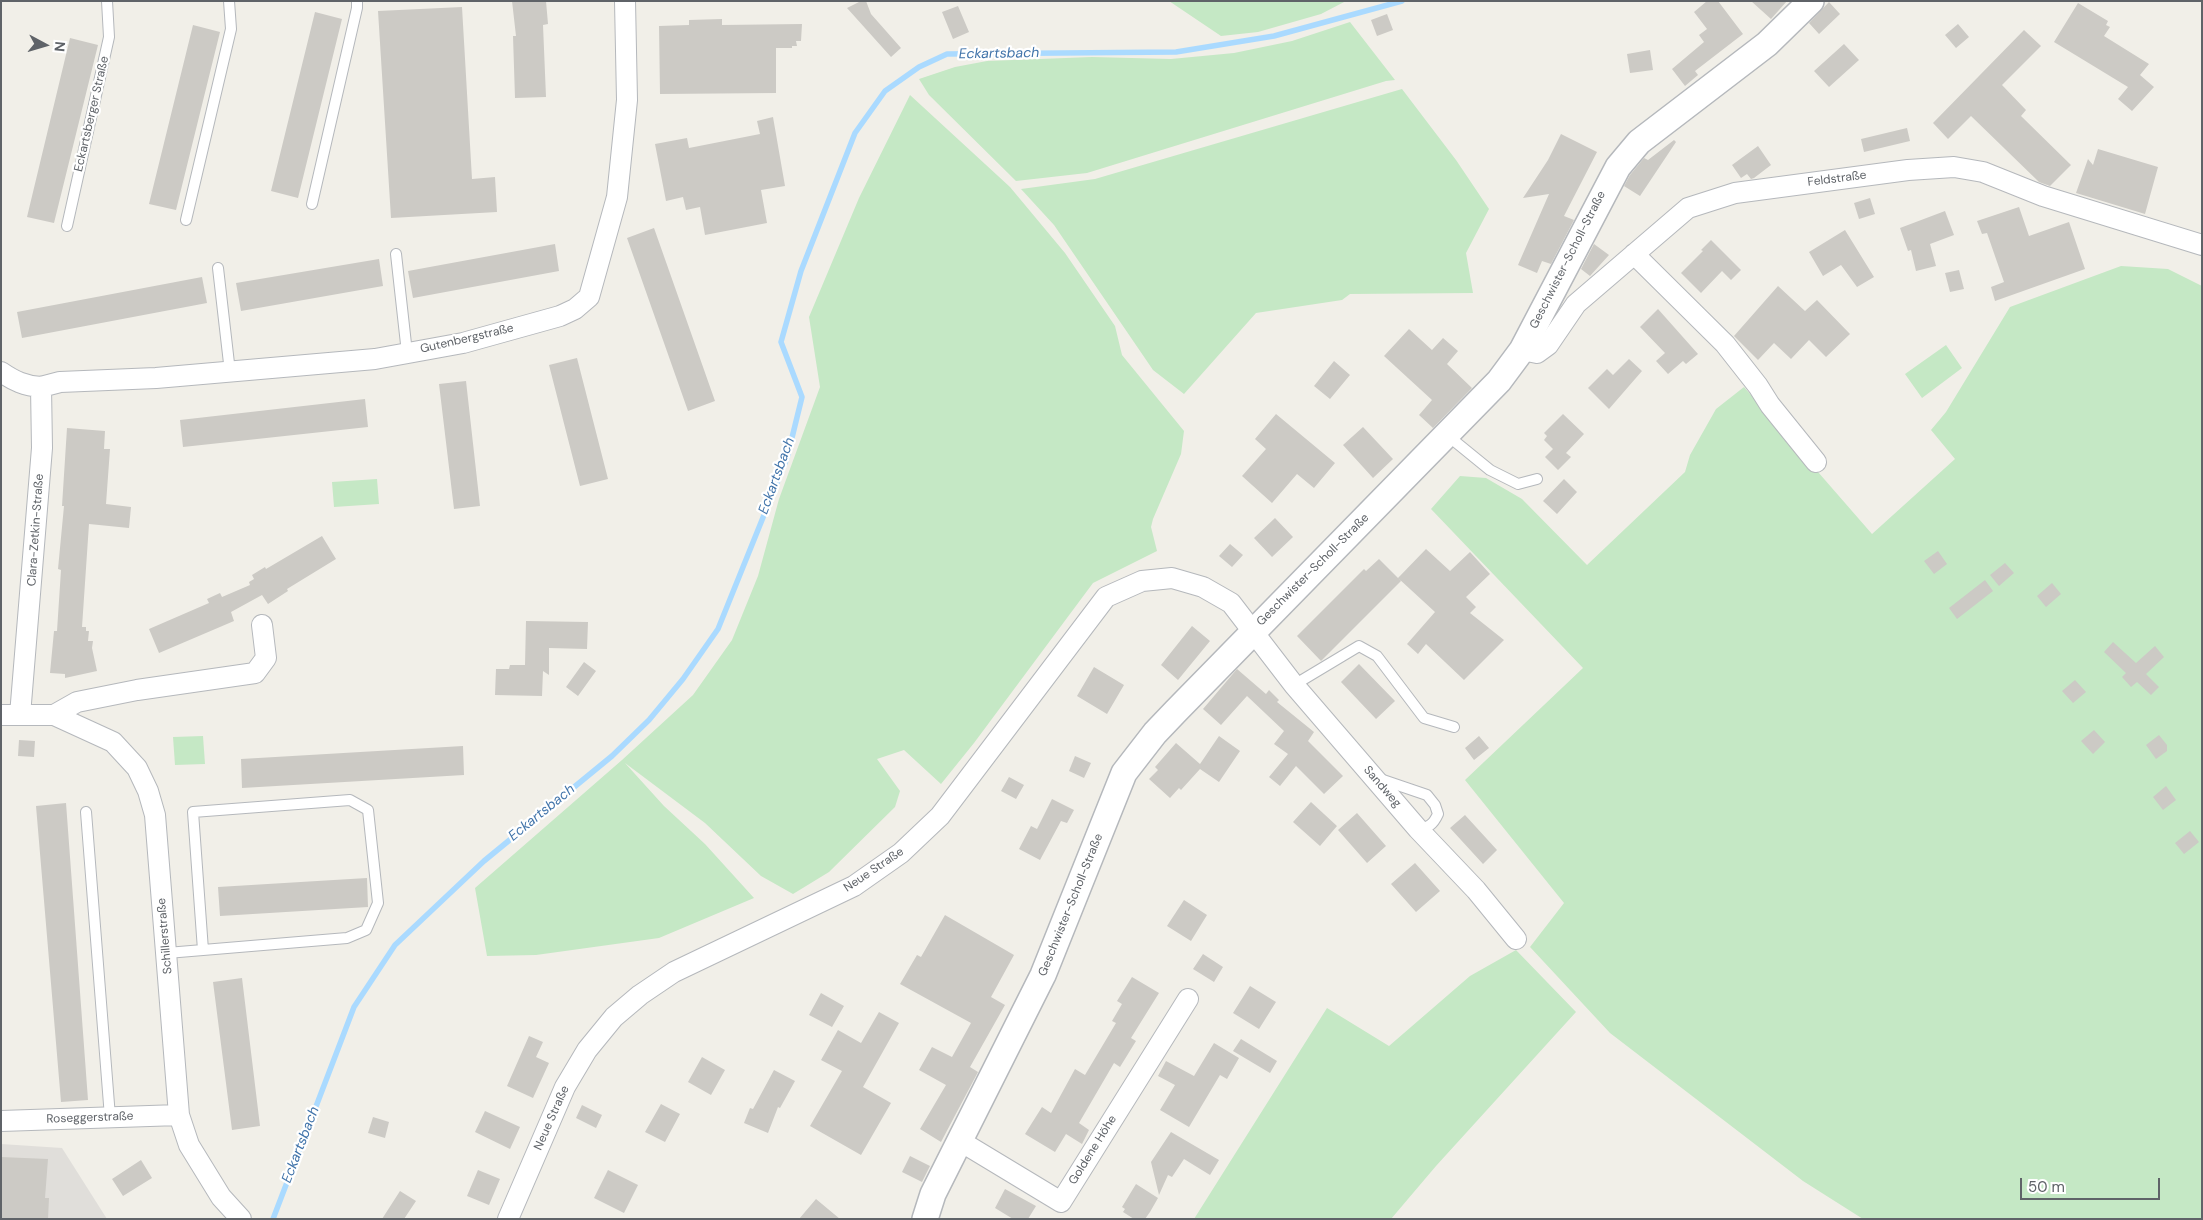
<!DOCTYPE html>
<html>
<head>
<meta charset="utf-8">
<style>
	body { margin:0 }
	#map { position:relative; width:2203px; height:1220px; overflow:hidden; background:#f1efe8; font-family:"DM Sans",sans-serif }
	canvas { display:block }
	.frame { position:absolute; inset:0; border:2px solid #5f6368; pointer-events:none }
	.north { position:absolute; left:20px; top:20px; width:50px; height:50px; -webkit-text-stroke:4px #fff; paint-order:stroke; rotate:96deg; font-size:14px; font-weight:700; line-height:20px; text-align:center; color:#5f6368 }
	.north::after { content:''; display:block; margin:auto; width:18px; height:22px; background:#5f6368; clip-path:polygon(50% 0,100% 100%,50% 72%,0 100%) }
	.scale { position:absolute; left:2020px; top:1178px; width:140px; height:22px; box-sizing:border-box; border:2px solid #5f6368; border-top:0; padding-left:6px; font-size:15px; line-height:18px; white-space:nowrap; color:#5f6368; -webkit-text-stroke:4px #fff; paint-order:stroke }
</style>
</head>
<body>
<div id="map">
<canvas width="2203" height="1220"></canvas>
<div class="frame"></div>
<div class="north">N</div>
<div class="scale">50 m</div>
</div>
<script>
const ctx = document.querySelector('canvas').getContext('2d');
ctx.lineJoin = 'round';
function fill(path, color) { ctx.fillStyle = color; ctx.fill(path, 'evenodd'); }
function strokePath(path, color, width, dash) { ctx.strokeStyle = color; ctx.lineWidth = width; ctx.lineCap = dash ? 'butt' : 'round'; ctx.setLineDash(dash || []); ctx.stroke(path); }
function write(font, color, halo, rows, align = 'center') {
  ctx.font = font + ' "DM Sans",sans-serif'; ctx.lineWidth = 4.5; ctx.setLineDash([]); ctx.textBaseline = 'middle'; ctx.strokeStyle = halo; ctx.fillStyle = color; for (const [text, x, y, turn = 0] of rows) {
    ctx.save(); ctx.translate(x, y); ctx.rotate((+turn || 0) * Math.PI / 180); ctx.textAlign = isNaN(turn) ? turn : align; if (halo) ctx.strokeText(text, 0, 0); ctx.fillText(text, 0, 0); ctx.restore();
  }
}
const industrial = new Path2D(`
	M1,1144L62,1148L107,1219H1Z`);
const green = new Path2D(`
	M1169,1H1346L1321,14L1258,32L1221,36Z
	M1350,22L1395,80L1386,81L1087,173L1016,181L929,95L919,79L955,67L987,61L1092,57L1171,59L1234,53L1292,41Z
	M1402,89L1456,160L1489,209L1466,253L1473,293L1350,294L1342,300L1256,313L1184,394L1153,370L1054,225L1021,189L1095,179Z
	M910,95L1010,187L1065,253L1115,326L1122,355L1184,431L1181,454L1153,519L1151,527L1157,551L1093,583L974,743L941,784L904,750L877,759L900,791L895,807L829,872L793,894L761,876L705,823L625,763L664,806L705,844L754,898L659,938L536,955L487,956L475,888L622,760L693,695L732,640L758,576L779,499L820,387L809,317L859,198Z
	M2121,266L2168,269L2202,286V1219H1863L1803,1181L1610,1033L1530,947L1564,903L1465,780L1583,668L1431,509L1460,476L1486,478L1522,499L1587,565L1685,472L1690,455L1716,409L1744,387L1872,534L1955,459L1931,430L1946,412L2010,307Z
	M1946,345L1962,368L1922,398L1905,374Z
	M377,479L379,504L334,507L332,482Z
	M203,736L205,764L175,765L173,737Z
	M1516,950L1576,1012L1436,1166L1391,1219H1194L1327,1008L1389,1046L1470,976Z`);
const stream = new Path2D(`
	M273,1219L354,1007L395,945L484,861L612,756L649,720L683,679L718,629L787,458L802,397L781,342L801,271L855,133L885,91L919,67L947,54L1176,52L1274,36L1402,1`);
const building = new Path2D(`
	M512,1H546L548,24L543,25L546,97L515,98L513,36H516Z
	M861,1H866L871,14L901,48L891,57L847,8Z
	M1707,1H1718L1743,34L1695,71L1698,75L1685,86L1672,69L1704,42L1699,35L1707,29L1694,12Z
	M1751,1H1787L1771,19Z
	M1829,2L1840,14L1819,34L1809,23Z
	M2078,3L2108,21L2106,25L2110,27L2104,36L2149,64L2140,75L2154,87L2132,111L2118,99L2128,87L2054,42Z
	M958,6L969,32L953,39L942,12Z
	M462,7L472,179L495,177L497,212L391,218L378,11Z
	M315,12L342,19L298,198L271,191Z
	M1387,14L1393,30L1377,36L1371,20Z
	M722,19V25L802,24L801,41H796L797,46H792V48H776V93L660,94L659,26L689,25V20Z
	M1958,24L1969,37L1956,48L1945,35Z
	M193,25L220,32L176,210L149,204Z
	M2024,30L2041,46L2002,85L2026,110L2021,116L2071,165L2050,186L2039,182L1971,116L1948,139L1933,123Z
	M70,38L98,45L54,223L27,217Z
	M1844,44L1859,60L1829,87L1814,71Z
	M1650,50L1653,70L1630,73L1627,54Z
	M773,117L785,186L761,190L767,223L705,235L700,207L686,210L683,197L666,201L655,144L687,138L689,148L760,134L757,121Z
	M1907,128L1910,141L1864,152L1861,139Z
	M1561,134L1597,152L1564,216L1574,220L1551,264L1542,261L1537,273L1518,265L1549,194L1523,198L1548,160Z
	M1674,140L1676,142L1640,196L1624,186L1630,175L1644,158L1648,160Z
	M1758,146L1771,165L1754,178L1751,179L1747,174L1741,178L1732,165Z
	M2098,149L2158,167L2145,214L2076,193L2088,159L2093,165Z
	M1870,198L1875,214L1859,219L1854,203Z
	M2019,207L2029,236L2069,222L2085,269L1995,301L1991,287L2004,282L1987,233L1982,234L1977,221Z
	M1945,211L1954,235L1930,244L1936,266L1916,271L1911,250L1908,251L1900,228Z
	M654,228L715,401L688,411L627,238Z
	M1845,230L1874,277L1857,287L1841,265L1823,276L1809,252Z
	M1711,240L1741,270L1731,280L1722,271L1701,293L1681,273L1703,251L1701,250Z
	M555,244L559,271L413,298L408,271Z
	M1594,244L1609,255L1590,276L1581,269Z
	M379,259L383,286L241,311L236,283Z
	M1959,270L1964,289L1950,292L1945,273Z
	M202,277L207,303L22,338L17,312Z
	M1778,286L1805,311L1817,300L1850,334L1826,357L1809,340L1791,359L1774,343L1758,360L1734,336Z
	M1658,309L1698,354L1686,364L1683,361L1668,374L1656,361L1665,353L1640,327Z
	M1409,329L1432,350L1443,338L1458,351L1447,364L1472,388L1433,428L1419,415L1432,400L1384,356Z
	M577,358L608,479L580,486L549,365Z
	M1629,359L1642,371L1609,409L1588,388L1607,369L1613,375Z
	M1334,361L1350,375L1330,399L1314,386Z
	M466,381L480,506L454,509L439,384Z
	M365,399L368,427L183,447L180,420Z
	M1276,414L1335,463L1314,488L1297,474L1272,503L1242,476L1266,449L1255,439Z
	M1563,414L1584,434L1566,453L1571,457L1558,470L1545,457L1553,449L1544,440L1547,436L1544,433Z
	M1363,427L1393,459L1373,478L1343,445Z
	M67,428L105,431L104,449H110L106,504L131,507L129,528L89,524L82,627H86V631H89L88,641H93L92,648L97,671L65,678V674L50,673L54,631H57L61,570L58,569L64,506H62Z
	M1564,479L1577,492L1557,514L1543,501Z
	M1275,518L1293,537L1272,557L1254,538Z
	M322,536L336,559L287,589L288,591L268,604L262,595L231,612L234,621L159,653L149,629L209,603L207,599L220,593L222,597L250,585L249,582L254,579L252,575L265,567L266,569Z
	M1230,544L1243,555L1232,567L1219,556Z
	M1426,549L1450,571L1470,552L1490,574L1466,597L1476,607L1470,613L1504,640L1464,680L1426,644L1418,654L1407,644L1435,612L1398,578Z
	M1938,551L1947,564L1934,574L1924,561Z
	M1379,559L1401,581L1321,661L1297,636L1364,569L1366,571Z
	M2005,563L2014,573L1999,586L1990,575Z
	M1985,580L1993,591L1957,619L1949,608Z
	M2052,583L2061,594L2046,607L2037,596Z
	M526,621L588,622L587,649L549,648V675L543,671L542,696L495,695L496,669H509L510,665H525Z
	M1192,626L1210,641L1178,680L1161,665Z
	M2113,642L2136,663L2155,646L2164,657L2146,674L2159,687L2151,695L2137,682L2131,687L2122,677L2126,673L2104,652Z
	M584,662L596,671L578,696L566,687Z
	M1359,664L1395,701L1376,719L1341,682Z
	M1094,667L1124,685L1107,714L1077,696Z
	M1237,669L1266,694L1269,690L1279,700L1277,702L1314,732L1308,741L1343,776L1324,794L1296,766L1280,786L1269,777L1288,754L1274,744L1284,731L1247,696L1221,725L1203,709Z
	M2075,680L2086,692L2073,703L2062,691Z
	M2094,730L2105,742L2093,754L2081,741Z
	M2159,735L2167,745V751L2156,759L2146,745Z
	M1219,736L1240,751L1219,782L1200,769L1181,790L1179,788L1170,798L1149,779L1158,770L1155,767L1176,743L1200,764Z
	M1479,736L1489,748L1474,760L1465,748Z
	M19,740L35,741L34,757L18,756Z
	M463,746L464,775L242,788L241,759Z
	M1075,756L1091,763L1084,778L1069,771Z
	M1009,777L1024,785L1016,799L1001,791Z
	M2166,786L2176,800L2163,810L2153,797Z
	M1052,799L1074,810L1067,823L1061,821L1040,860L1019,849L1031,826L1037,829Z
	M1311,802L1337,826L1320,846L1293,822Z
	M66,803L88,1100L61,1102L36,806Z
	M1357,813L1386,846L1367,863L1338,830Z
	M1465,815L1497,850L1483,864L1450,828Z
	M2190,831L2199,842L2184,854L2175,843Z
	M1415,863L1440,891L1416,912L1391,884Z
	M367,878L368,907L220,916L218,887Z
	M1184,900L1207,915L1191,941L1167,926Z
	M945,915L1014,955L991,997L1005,1005L970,1067L978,1072L941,1142L920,1129L946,1085L919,1070L932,1047L952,1057L971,1023L900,984L917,955L921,957Z
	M1203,954L1223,967L1214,982L1193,969Z
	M1132,977L1159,993L1131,1038L1136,1041L1120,1067L1114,1063L1079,1123L1089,1130L1082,1144L1066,1134L1055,1152L1025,1134L1042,1107L1051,1113L1075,1069L1085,1075L1116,1023L1112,1021L1122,1004L1117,1001Z
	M242,978L260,1126L232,1130L213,982Z
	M1250,986L1276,1002L1259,1029L1233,1013Z
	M821,993L844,1006L832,1027L809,1015Z
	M879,1012L899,1023L863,1087L891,1103L861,1155L810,1126L842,1071L821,1060L838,1030L861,1043Z
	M529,1036L543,1042L536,1057L549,1063L533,1098L507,1086Z
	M1241,1039L1277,1061L1270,1073L1233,1051Z
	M1214,1043L1239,1058L1227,1079L1220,1075L1189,1127L1160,1110L1175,1085L1158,1076L1166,1061L1194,1076Z
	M702,1057L725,1070L711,1095L688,1082Z
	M774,1070L795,1081L780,1108L778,1107L768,1133L744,1123L750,1108L753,1109Z
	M661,1104L680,1114L665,1142L645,1132Z
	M582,1105L602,1115L596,1128L576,1118Z
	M485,1111L520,1127L510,1149L475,1132Z
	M373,1117L389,1122L385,1138L368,1133Z
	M1171,1132L1219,1160L1210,1175L1184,1159L1172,1177L1168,1175L1159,1195L1151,1162Z
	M910,1156L930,1166L922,1182L902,1172Z
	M1,1157L48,1159L45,1198H49L48,1219H1Z
	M141,1160L152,1178L123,1196L112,1179Z
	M478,1170L500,1179L489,1205L467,1196Z
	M608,1170L638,1185L624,1213L594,1198Z
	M1136,1184L1158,1198L1150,1212L1145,1219H1134L1123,1212L1125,1209L1122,1207Z
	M1005,1189L1036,1206L1028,1219H1013L995,1208Z
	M400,1191L416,1201L404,1219H382Z
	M816,1199L840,1219H799Z`);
const service = new Path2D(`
	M312,204L357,8V1
	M186,220L231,29L229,1
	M67,226L109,37L107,1
	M396,254L407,353
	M218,268L230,372
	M1447,435L1490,470L1518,484L1537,479
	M1294,685L1359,646L1377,656L1424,718L1454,727
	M1380,779L1427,795L1435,805L1438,814C1433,825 1429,827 1418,829
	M86,812L110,1117
	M167,953L347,938L366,930L378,903L368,810L350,800L193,812L203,950`);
const minor = new Path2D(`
	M1634,254L1725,344L1758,386L1770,405L1816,462
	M1522,350L1537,353L1548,345L1576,304L1688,208L1735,193L1908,170L1954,167L1983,172L2043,196L2202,245
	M1,372C14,381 25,386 41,387L42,448L20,715
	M41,387L60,382L156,378L375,359L463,343L560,316L575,309L589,297L617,197L627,100L625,1
	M1,715H54L113,742L137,768L148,791L155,815L179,1115L189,1145L221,1197L241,1219
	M54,715L77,702L137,690L255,673L266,658L262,625
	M1,1121L179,1115
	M960,1141L1061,1202L1188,999
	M508,1219L565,1087L587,1050L614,1017L640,995L674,972L854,886L901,853L940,816L1106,597L1142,581L1172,578L1203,587L1231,603L1294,685L1418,829L1476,890L1516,939`);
const tertiary = new Path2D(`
	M925,1219L933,1194L1043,975L1124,773L1155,733L1176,711L1499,381L1522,350L1618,167L1639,142L1767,44L1811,1`);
const streetNames = [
	["Eckartsberger Straße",92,114,-77],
	["Feldstraße",1837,179,-7],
	["Geschwister-Scholl-Straße",1568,260,-63],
	["Gutenbergstraße",467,339,-13],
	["Clara-Zetkin-Straße",36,530,-86],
	["Geschwister-Scholl-Straße",1313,570,-45],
	["Sandweg",1382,787,49],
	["Neue Straße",874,870,-34],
	["Geschwister-Scholl-Straße",1071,905,-68],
	["Schillerstraße",165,936,-95],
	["Roseggerstraße",90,1118,-2],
	["Neue Straße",552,1118,-66],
	["Goldene Höhe",1093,1150,-58]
];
const waterNames = [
	["Eckartsbach",999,54,-1],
	["Eckartsbach",777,476,-70],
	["Eckartsbach",542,813,-39],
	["Eckartsbach",301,1145,-69]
];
fill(industrial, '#e0deda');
fill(green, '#c5e8c5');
strokePath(stream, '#aadaff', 5.5);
fill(building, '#cccac5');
strokePath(service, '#b5b8bc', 12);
strokePath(minor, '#b5b8bc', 22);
strokePath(tertiary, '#b5b8bc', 28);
strokePath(service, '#fff', 10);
strokePath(minor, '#fff', 20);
strokePath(tertiary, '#fff', 25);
write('12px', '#5f6368', '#fff', streetNames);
write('italic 14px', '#4174aa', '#fff', waterNames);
</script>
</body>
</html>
